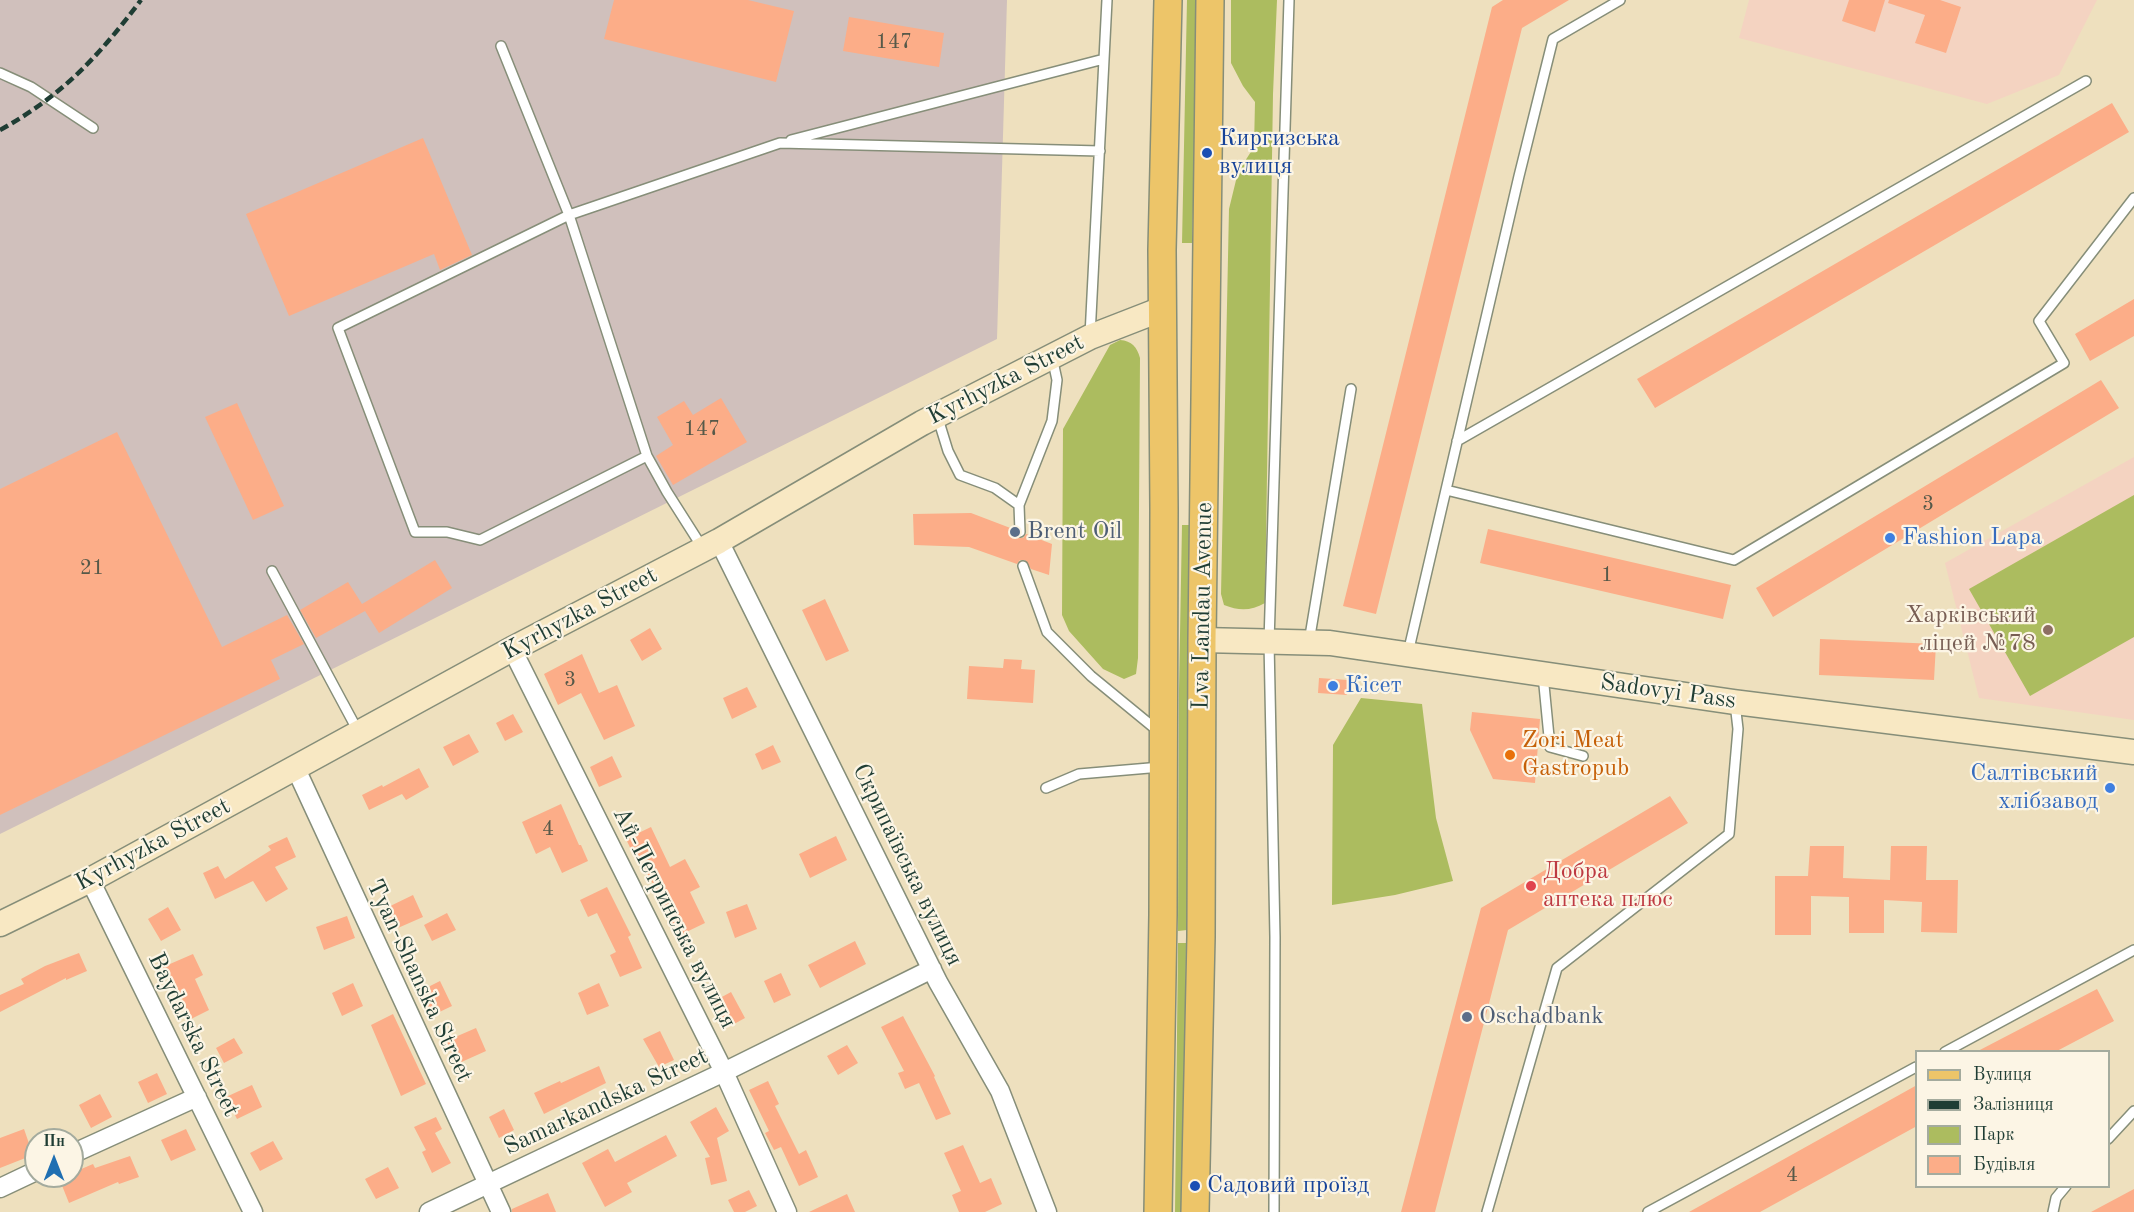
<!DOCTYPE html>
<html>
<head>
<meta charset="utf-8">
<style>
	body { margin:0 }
	#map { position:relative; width:2134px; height:1212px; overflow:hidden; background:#eee0be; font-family:"Old Standard TT",serif }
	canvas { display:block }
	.legend { position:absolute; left:1915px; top:1050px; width:195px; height:138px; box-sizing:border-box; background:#fcf5e5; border:2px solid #a4ab9e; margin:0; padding:8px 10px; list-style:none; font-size:18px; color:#1f3d34 }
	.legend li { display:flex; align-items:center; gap:12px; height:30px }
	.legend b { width:30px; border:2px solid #a4ab9e }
	.north { position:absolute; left:24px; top:1128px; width:60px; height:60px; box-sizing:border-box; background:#fcf5e5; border:2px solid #a4ab9e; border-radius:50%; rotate:0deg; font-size:16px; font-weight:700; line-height:24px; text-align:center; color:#1f3d34 }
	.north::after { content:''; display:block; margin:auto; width:21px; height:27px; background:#1f6fb2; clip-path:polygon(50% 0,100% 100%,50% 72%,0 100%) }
</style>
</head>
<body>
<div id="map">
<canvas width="2134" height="1212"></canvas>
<ul class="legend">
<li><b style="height:8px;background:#edc569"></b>Вулиця</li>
<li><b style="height:8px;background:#1f3d34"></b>Залізниця</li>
<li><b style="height:16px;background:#acbc5f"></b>Парк</li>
<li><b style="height:16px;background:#fcad88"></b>Будівля</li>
</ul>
<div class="north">Пн</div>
</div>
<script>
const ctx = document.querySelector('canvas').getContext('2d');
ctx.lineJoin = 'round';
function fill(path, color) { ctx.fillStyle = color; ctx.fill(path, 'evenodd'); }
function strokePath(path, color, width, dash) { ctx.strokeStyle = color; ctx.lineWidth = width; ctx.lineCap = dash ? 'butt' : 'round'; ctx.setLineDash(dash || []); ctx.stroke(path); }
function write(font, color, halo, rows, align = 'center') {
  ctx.font = font + ' "Old Standard TT",serif'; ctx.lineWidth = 4.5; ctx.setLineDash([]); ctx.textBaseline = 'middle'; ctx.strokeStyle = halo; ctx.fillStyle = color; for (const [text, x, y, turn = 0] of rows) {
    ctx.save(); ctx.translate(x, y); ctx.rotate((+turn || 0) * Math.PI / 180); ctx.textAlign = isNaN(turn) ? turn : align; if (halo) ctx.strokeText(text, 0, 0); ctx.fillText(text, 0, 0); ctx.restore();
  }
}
const built = new Path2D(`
	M1749,0H2097L2059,75L1987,104L1739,38Z
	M2134,457V720L1979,698L1945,563Z`);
const industrial = new Path2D(`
	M0,0H1007L997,339L0,834Z`);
const green = new Path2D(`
	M1187,0H1199L1192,243H1182Z
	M1231,0H1277L1273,94L1265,603C1251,611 1239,611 1224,605L1221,594L1229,209L1238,172L1254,147L1255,102L1243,86L1231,63Z
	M1120,340C1132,341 1137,347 1140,358L1138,658L1136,674L1124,679L1103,669L1069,631L1062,615L1063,429L1110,345Z
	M2134,495V637L2030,696L1969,589Z
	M1182,525H1191L1187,930L1178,931L1179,689Z
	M1361,698L1422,704L1436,818L1453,881L1395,895L1332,905L1333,745Z
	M1178,943H1186L1184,1212H1175Z`);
const building = new Path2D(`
	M614,0H748L794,11L776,82L604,39Z
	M1503,0H1569L1522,28L1376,614L1343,606L1492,7Z
	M1849,0H1885L1875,32L1842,21Z
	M1889,0H1940L1961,7L1946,53L1915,43L1925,15L1888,3Z
	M849,17L944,33L939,67L843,51Z
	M2112,103L2129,132L1655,408L1637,379Z
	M423,138L472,255L440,270L434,254L289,316L246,214Z
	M2134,299V336L2090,361L2075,334Z
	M2101,380L2119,408L1773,617L1756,588Z
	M721,398L747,442L673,485L656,456L673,445L657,417L684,401L693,415Z
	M237,403L284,506L253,520L205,417Z
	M117,432L222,647L287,615L304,644L271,660L280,679L0,815V489Z
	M971,513L1013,529L1014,535L1017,538H1023L1026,534L1052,544L1049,575L1031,569L1025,560H1020L1017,564L969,547L914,545L913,514Z
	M1488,529L1731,585L1723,619L1480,563Z
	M435,560L452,588L379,633L365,611L316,638L300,610L348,582L362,604Z
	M825,599L849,651L826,661L802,610Z
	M650,628L662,649L642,661L630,640Z
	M1820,639L1936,644L1934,680L1819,675Z
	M582,654L599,693L617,685L635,726L604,740L581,693L558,705L544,674Z
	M1004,659L1022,660L1021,669L1035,670L1033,703L967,699L969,666L1003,668Z
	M1319,678L1348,680L1347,695L1318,693Z
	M747,687L757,707L732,719L723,698Z
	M1472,712L1540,719L1535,783L1493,779L1470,730Z
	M513,714L523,732L505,741L496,723Z
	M469,734L479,752L453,766L443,747Z
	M773,745L781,762L762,770L755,754Z
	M612,756L622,777L599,787L590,767Z
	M419,768L429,787L406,800L402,794L369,810L362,795L382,785L383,787Z
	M1670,796L1688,823L1508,930L1435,1212H1401L1481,908Z
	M561,804L579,845H581L588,861L562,873L550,847L536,854L522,822Z
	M651,827L670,867L685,859L700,887L690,892L705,923L678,936L668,915L670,914L638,857L635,858L626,839Z
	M836,836L847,860L810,878L799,854Z
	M287,837L296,857L275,867L288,889L266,902L253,881L215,899L203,873L218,866L225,879L271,850L268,846Z
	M1810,846H1844L1843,878L1890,880L1891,846H1927L1926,880H1958L1957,933L1921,932L1922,902L1884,900V933H1849V897L1811,896V935H1775V876H1808Z
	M607,887L631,935L628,937L642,968L620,977L610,955L616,952L597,913L588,917L580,900Z
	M413,895L423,917L391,931L382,910Z
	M747,904L757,929L735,938L726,912Z
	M168,907L181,930L161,941L148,919Z
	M447,913L456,930L432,941L424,925Z
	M347,916L355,938L324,950L316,927Z
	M855,941L866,964L820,988L808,965Z
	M79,953L87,971L66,980V978L0,1012V995L24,984L21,979L45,966Z
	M193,954L203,975L195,979L209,1010L191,1019L177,987L173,989L163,967Z
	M781,973L791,995L774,1003L764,981Z
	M440,981L452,1006L431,1016L422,996L428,993L426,988Z
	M353,983L363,1006L342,1016L332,993Z
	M599,983L609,1006L587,1015L578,993Z
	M2097,989L2114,1021L2055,1052H1976Z
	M731,992L745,1018L723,1030L709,1004Z
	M393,1014L426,1084L401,1096L371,1025Z
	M903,1016L935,1076L934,1077L951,1114L936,1120L919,1083L905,1089L898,1073L904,1071L881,1027Z
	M476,1028L486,1051L457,1064L446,1041Z
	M660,1031L674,1060L659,1067L643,1039Z
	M234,1038L243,1053L224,1063L216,1048Z
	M847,1045L858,1063L838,1075L827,1056Z
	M599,1066L606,1083L544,1114L534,1093L560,1081L561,1083Z
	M157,1073L167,1094L148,1103L138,1082Z
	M768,1081L779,1104L775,1106L799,1154L806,1150L818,1177L799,1186L781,1147L774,1150L765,1133L769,1131L749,1090Z
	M252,1085L262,1107L237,1119L226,1097Z
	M1917,1085V1126L1760,1212H1689Z
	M100,1094L112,1117L91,1128L79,1105Z
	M716,1107L729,1131L717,1138L727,1181L711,1185L705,1158L710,1157L690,1122Z
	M504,1109L514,1130L499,1138L489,1117Z
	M436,1117L442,1129L435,1133L451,1163L432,1173L422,1152L426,1150L414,1127Z
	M24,1129L33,1155L0,1168V1138Z
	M186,1129L196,1150L171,1161L161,1140Z
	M666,1135L677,1156L627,1183L632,1192L605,1207L582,1163L608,1149L615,1162Z
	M273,1141L283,1159L260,1171L250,1153Z
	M963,1145L980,1183L991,1178L1002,1204L985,1212H959L952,1195L961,1191L944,1153Z
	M130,1156L139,1177L119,1184L118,1182L69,1203L59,1178L72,1176V1173L93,1164L95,1168Z
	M388,1167L399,1188L376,1199L365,1179Z
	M2134,1189V1212H2091Z
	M749,1190L757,1206L745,1212H734L728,1200Z
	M548,1193L556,1212H512V1209Z
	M847,1194L855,1212H809Z`);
const lane = new Path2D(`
	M501,46L569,215L647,456L667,492L702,547
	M0,73L31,87L93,128
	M791,140L1104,59
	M1090,336L1107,0
	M930,424L940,425L948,451L960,475L995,488L1019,505L1052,421L1057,380L1052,357
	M1457,441L2086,81
	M647,456L480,540L447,532H415L338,328L569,215L780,143L1100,151
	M1446,490L1734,560L2064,363L2039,321L2134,198
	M1019,505L1020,532
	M1023,566L1047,632L1091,676L1158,731
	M272,571L359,733
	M1309,642L1351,389
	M1408,653L1519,176L1553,39L1620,0
	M1543,675L1550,747L1583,756
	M1046,788L1079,774L1161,767
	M1945,1052L2134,950
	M2108,1139L2134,1111
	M1274,1212L1275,937L1269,642L1289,0
	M1487,1212L1557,968L1729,834L1738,729L1735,703
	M1648,1212L1916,1067
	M2053,1212L2056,1198L2066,1186`);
const street = new Path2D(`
	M719,541L938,982L1000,1091L1047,1212
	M512,649L724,1072L787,1212
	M296,769L501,1212
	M90,880L253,1212
	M72,1154L197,1097
	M0,1188L36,1171
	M429,1212L724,1072L932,969`);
const secondary = new Path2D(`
	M1202,640L1330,643L1734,702L2134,752
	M0,924L90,880L512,649L719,541L922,423L1090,337L1162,309`);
const primary = new Path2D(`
	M1158,1212L1163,915L1164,509L1162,250L1168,0
	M1195,1212L1201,937L1202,640L1210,0`);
const rail = new Path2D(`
	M0,130C62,96 99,56 141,0`);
const markers = [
	[1207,153,6,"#1a4fb4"],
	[1015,532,6,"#5c6f8a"],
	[1890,538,6,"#3f7fe0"],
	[2048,630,6,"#8d6e63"],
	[1333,686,6,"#3f7fe0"],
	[1510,755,6,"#e8710a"],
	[2110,788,6,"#3f7fe0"],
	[1531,886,6,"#e0444e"],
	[1467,1017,6,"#5c6f8a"],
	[1195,1186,6,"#1a4fb4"]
];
const numberNames = [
	["147",894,42],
	["147",702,429],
	["3",1928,504],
	["21",92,568],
	["1",1607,575],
	["3",570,680],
	["4",548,829],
	["4",1792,1175]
];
const transitNames = [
	["Киргизська",1219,139],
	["вулиця",1219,167],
	["Садовий проїзд",1207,1186]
];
const streetNames = [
	["Kyrhyzka Street",1006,380,-27],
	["Lva Landau Avenue",1203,606,-89],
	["Kyrhyzka Street",580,614,-28],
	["Sadovyi Pass",1668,692,8],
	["Kyrhyzka Street",153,845,-28],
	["Скрипаївська вулиця",907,865,64],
	["Ай-Петринська вулиця",674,918,63],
	["Tyan-Shanska Street",419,981,65],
	["Baydarska Street",193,1035,64],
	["Samarkandska Street",606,1102,-25]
];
const serviceNames = [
	["Brent Oil",1027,532],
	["Oschadbank",1479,1017]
];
const shopNames = [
	["Fashion Lapa",1902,538],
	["Кісет",1345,686],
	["Салтівський",2098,774,"right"],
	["хлібзавод",2098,802,"right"]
];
const educationNames = [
	["Харківський",2036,616],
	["ліцей №78",2036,644]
];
const foodNames = [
	["Zori Meat",1522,741],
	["Gastropub",1522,769]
];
const healthNames = [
	["Добра",1543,872],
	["аптека плюс",1543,900]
];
fill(built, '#f4d3c1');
fill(industrial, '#d0c0bc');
fill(green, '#acbc5f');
fill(building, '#fcad88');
strokePath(lane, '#868e79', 12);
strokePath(street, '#868e79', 21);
strokePath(secondary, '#868e79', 27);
strokePath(primary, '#868e79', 30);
strokePath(lane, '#fff', 9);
strokePath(street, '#fff', 18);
strokePath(secondary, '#f8e8c3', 24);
strokePath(primary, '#edc569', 27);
strokePath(rail, '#1f3d34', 4.5, [9, 4.5]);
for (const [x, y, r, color] of markers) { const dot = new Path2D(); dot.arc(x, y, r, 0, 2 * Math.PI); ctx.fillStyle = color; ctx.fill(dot); strokePath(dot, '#fcf5e5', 2); }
write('21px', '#565949', null, numberNames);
write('24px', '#164399', '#fcf5e5', transitNames, 'left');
write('24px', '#1f3d34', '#fcf5e5', streetNames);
write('24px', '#4e5e75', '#fcf5e5', serviceNames, 'left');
write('24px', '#366cbe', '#fcf5e5', shopNames, 'left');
write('24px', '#785e54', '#fcf5e5', educationNames, 'right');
write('24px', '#c56008', '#fcf5e5', foodNames, 'left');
write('24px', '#be3a42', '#fcf5e5', healthNames, 'left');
</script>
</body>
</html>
